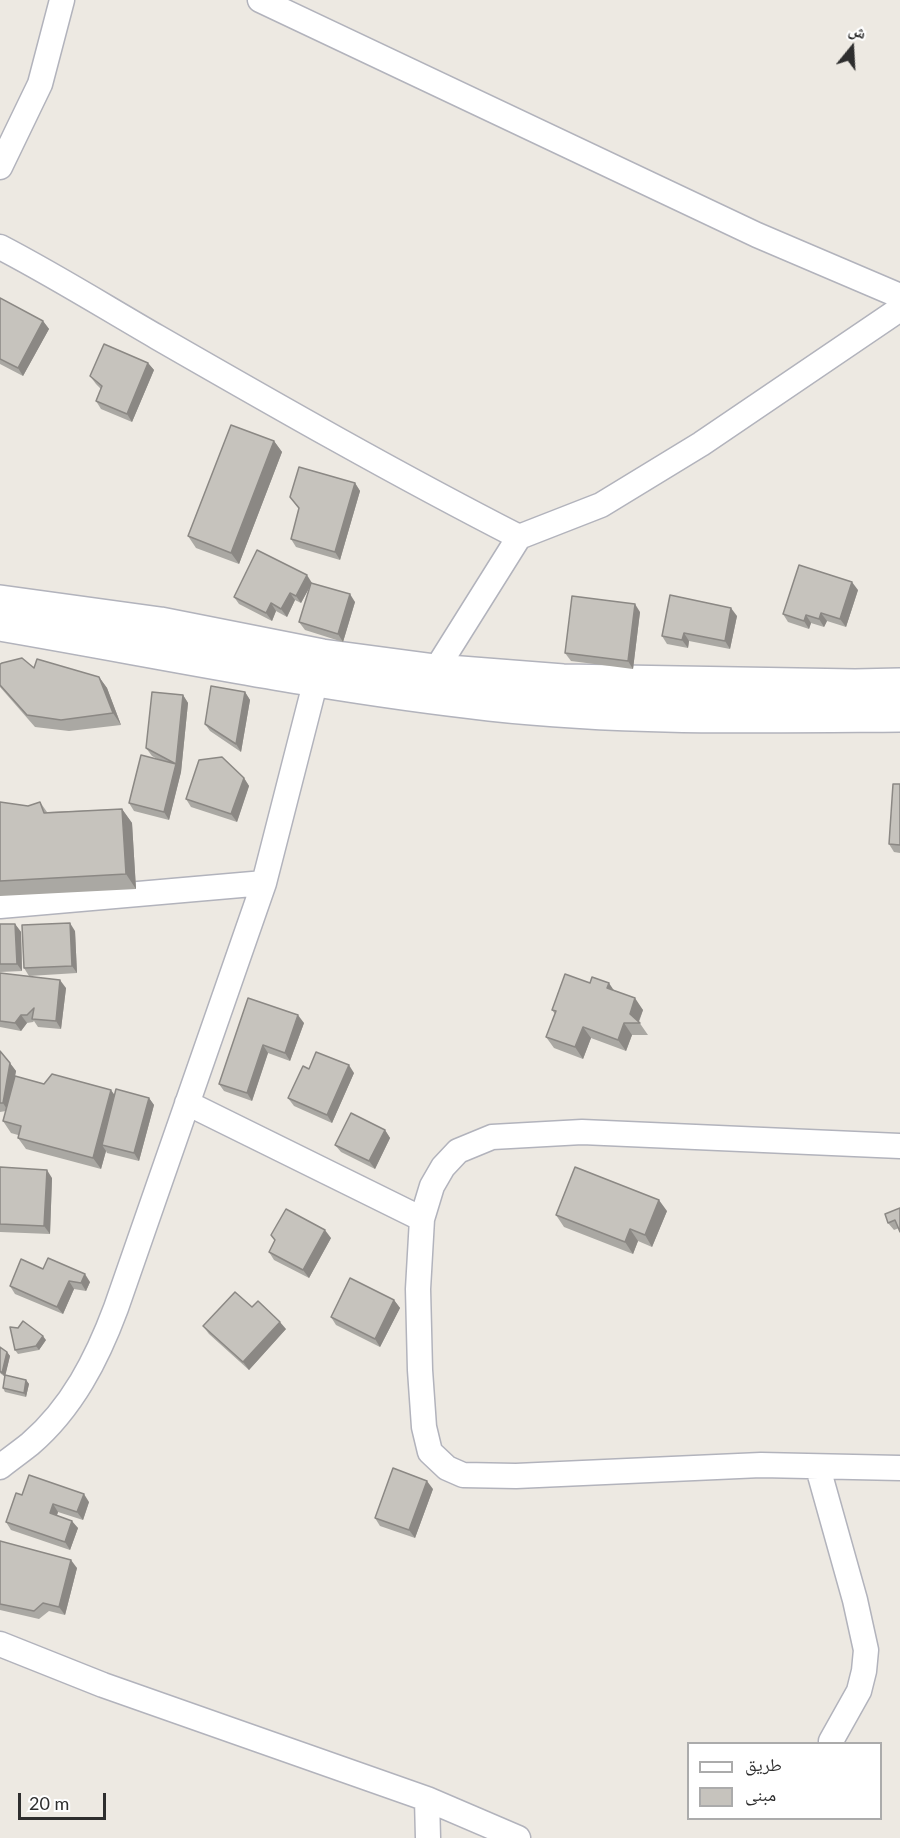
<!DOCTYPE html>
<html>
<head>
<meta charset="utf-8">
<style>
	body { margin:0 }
	#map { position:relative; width:900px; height:1838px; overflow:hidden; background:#ede9e2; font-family:Lato,"Noto Naskh Arabic",sans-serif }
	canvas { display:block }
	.legend { position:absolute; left:687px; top:1742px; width:195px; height:78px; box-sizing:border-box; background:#fff; border:2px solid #ababab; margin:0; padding:8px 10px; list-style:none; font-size:18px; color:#2e2e2e }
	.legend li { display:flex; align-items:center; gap:12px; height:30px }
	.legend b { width:30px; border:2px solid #ababab }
	.north { position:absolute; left:822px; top:18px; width:60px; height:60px; -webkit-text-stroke:4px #fff; paint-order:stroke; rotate:18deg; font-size:16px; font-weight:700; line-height:24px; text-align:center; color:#2e2e2e }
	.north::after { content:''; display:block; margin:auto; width:21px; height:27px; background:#2e2e2e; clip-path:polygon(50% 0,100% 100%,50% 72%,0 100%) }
	.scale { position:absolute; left:18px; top:1793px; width:88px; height:27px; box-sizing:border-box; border:3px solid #2e2e2e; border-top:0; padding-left:8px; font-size:18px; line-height:21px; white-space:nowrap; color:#2e2e2e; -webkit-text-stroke:4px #fff; paint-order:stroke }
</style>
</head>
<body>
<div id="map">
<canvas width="900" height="1838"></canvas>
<ul class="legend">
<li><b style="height:8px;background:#fff"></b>طريق</li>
<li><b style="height:16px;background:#c6c3bd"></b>مبنى</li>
</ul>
<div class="north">ش</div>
<div class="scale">20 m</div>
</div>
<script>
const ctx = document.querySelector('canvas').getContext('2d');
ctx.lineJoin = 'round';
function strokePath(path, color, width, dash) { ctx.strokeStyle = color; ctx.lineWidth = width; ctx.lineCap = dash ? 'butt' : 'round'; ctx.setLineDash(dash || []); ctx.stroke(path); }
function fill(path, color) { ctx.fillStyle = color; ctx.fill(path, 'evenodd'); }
const street = new Path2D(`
	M260,0L757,235L900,296
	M0,167L40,84L62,0
	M0,247C54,275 105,307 157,337C277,406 396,474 519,537
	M435,671L519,537L601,505L701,444L900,309
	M0,906L264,883
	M187,1103L422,1219
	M900,1146L582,1132L492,1137L458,1151L443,1167L432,1186L422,1219L418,1289L420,1370L424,1427L430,1452L447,1468L463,1475L516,1476L761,1465L900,1468
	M0,1467C10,1459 20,1452 30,1444C72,1408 97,1359 116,1308L264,883L320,664
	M818,1468L855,1600L866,1650L864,1671L859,1691L831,1741
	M0,1644L103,1685L427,1799L428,1838
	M427,1799L518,1838`);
const secondary = new Path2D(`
	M0,602L160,624L322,656L435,671L563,681L855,686L900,685
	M0,624C163,652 325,686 490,704C626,719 763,716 900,715`);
const wall = new Path2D(`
	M0,298L43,321L49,329L23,376L0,364Z
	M148,363L154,370L132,422L101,409L96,401L101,389L96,384L90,376Z
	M274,441L282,452L239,564L196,548L188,536Z
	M355,483L360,491L340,560L296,547L291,539L299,509L290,497Z
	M312,583L355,602L343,642L305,630L299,622L310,586L301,603L295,600L287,617L276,611L272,621L239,604L234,597Z
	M858,590L846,627L827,621L824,627L811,623L809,629L788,622L783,614Z
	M640,612L633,669L571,661L565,653Z
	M737,616L730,649L689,641L688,648L667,644L662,636Z
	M0,664L99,677L107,688L121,725L69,731L35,727L0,687Z
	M245,692L250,700L241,752L210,731L205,724Z
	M183,695L188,703L181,772L169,820L134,811L129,803L159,760L152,756L146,748Z
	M244,778L249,786L237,822L191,807L186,799Z
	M900,784V853L894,852L889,844Z
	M0,802L28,806L40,802L47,812L122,809L132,823L136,889L0,896Z
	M0,924H15L21,932L22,971L0,972Z
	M75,931L77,973L29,976L24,968Z
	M0,973L66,988L61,1029L38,1027L34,1021L33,1022L27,1023L21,1031L0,1027Z
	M590,983L614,990L643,1010L639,1022L648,1035H632L626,1051L591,1038L583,1059L554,1048L546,1037L555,1014L552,1010Z
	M248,998L304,1023L290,1061L268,1053L252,1101L224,1091L219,1084Z
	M0,1051L16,1071L14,1081L44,1084L115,1095L149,1098L154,1105L139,1161L107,1153L106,1151L101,1169L26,1149L18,1138V1135L11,1133L3,1121L6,1111L0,1112Z
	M309,1069L354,1073L332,1123L294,1106L288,1098Z
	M385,1130L390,1138L375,1169L341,1152L335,1145Z
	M0,1167L52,1178L50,1234L0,1232Z
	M900,1208L899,1228L894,1230L888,1223Z
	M667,1211L652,1247L638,1241L633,1254L564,1227L556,1215Z
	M271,1235L331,1238L309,1278L274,1260L269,1252L275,1241Z
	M43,1269L90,1282L86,1291L74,1289L63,1314L15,1294L10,1286Z
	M394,1300L400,1308L380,1347L336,1325L331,1317Z
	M203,1326L286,1329L249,1370L209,1334Z
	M46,1340L39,1350L18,1354L15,1350Z
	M0,1347L7,1352L10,1356L5,1375L26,1380L29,1384L26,1397L5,1392L3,1388L5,1377L0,1373Z
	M433,1489L415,1538L380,1526L375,1518Z
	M22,1495L89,1502L83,1520L58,1512L57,1515L78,1528L70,1550L11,1530L6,1522Z
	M0,1541L77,1568L65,1615L49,1611L39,1619L0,1610Z`);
const shadedWall = new Path2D(`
	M43,321L49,329L23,376L18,368Z
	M148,363L154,370L132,422L127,414Z
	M274,441L282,452L239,564L231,553Z
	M355,483L360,491L340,560L335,552Z
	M307,575L312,583L301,603L296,596Z
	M852,582L858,590L846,627L840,619Z
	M290,593L295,600L287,617L281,609Z
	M350,594L355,602L343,642L338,634Z
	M271,603L276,611L272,621L266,613Z
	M635,604L640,612L633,669L628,661Z
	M731,608L737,616L730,649L725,641Z
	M821,613L827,621L824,627L819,619Z
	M806,615L811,623L809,629L804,621Z
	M684,633L689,641L688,648L682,640Z
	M99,677L107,688L121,725L113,713Z
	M245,692L250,700L241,752L236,744Z
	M183,695L188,703L181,772L169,820L164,812L176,764Z
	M244,778L249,786L237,822L231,814Z
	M122,809L132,823L136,889L126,874Z
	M70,923L75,931L77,973L72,966Z
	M15,924L21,932L22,971L17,964Z
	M60,980L66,988L61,1029L56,1021Z
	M609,983L617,995L607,988Z
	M635,998L643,1010L638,1023L630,1014Z
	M21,1015L27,1023L21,1031L15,1023Z
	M298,1015L304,1023L290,1061L285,1053Z
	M624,1023L632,1035L626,1051L618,1040Z
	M583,1027L591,1038L583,1059L575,1047Z
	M263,1045L268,1053L252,1101L247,1093Z
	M10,1063L16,1071L8,1111L3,1103Z
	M349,1065L354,1073L332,1123L327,1115Z
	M111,1090L119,1101L102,1145L106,1151L101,1169L93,1158Z
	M149,1098L154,1105L139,1161L134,1153Z
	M385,1130L390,1138L375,1169L369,1161Z
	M47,1170L52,1178L50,1234L44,1226Z
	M659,1200L667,1211L652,1247L645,1235Z
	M630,1229L638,1241L633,1254L625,1242Z
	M325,1230L331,1238L309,1278L303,1270Z
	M85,1274L90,1282L86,1291L81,1283Z
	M69,1281L74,1289L63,1314L57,1307Z
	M394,1300L400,1308L380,1347L375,1339Z
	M280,1322L286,1329L249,1370L243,1362Z
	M43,1336L46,1340L39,1350L36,1346Z
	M7,1352L10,1356L5,1377L2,1373Z
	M26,1380L29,1384L26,1397L24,1393Z
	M427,1481L433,1489L415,1538L409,1530Z
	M84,1494L89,1502L83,1520L77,1512Z
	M53,1504L58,1512L55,1521L50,1513Z
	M72,1521L78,1528L70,1550L65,1542Z
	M71,1560L77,1568L65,1615L59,1607Z`);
const building = new Path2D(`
	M0,298L43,321L18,368L0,359Z
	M104,344L148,363L127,414L96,401L102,386L90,376Z
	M231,425L274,441L231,553L188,536Z
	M299,467L355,483L335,552L291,539L299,508L290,497Z
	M257,550L307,575L296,596L290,593L281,609L271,603L266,613L234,597Z
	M799,565L852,582L840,619L821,613L819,619L806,615L804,621L783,614Z
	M311,583L350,594L338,634L299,622Z
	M670,595L731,608L725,641L684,633L682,640L662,636Z
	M572,596L635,604L628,661L565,653Z
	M22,658L34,668L37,659L99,677L113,713L61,720L27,715L0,685V664L2,663Z
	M211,686L245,692L236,744L205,724Z
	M152,692L183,695L176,764L164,812L129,803L141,755L176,764L146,748Z
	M222,757L244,778L231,814L186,799L199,760Z
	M893,784H900V845L889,844Z
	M0,802L28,806L40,802L44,813L122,809L126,874L0,881Z
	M70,923L72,966L24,968L22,925Z
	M0,924H15L17,964H0Z
	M0,973L60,980L56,1021L32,1019L34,1008L27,1015H21L15,1023L0,1021Z
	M565,974L590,983L592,977L609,983L607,988L635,998L630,1014L640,1023H624L618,1040L583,1027L575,1047L546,1037L556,1011L552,1010Z
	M248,998L298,1015L285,1053L263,1045L247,1093L219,1084Z
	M0,1051L10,1063L3,1103H0Z
	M316,1052L349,1065L327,1115L288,1098L303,1066L309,1069Z
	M52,1074L111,1090L93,1158L18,1138L21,1126L3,1121L15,1076L44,1084Z
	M116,1089L149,1098L134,1153L102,1145Z
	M351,1113L385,1130L369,1161L335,1145Z
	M0,1167L47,1170L44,1226L0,1224Z
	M575,1167L659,1200L645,1235L630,1229L625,1242L556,1215Z
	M900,1208V1232L895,1220L888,1223L885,1214Z
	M286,1209L325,1230L303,1270L269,1252L275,1240L271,1235Z
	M48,1258L85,1274L81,1283L69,1281L57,1307L10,1286L21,1259L43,1269Z
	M350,1278L394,1300L375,1339L331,1317Z
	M235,1292L252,1307L258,1301L280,1322L243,1362L203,1326Z
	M23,1321L43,1336L36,1346L15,1350L10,1327L18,1328Z
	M0,1347L7,1352L2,1373L0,1371Z
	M5,1375L26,1380L24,1393L3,1388Z
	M393,1468L427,1481L409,1530L375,1518Z
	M29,1475L84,1494L77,1512L53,1504L50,1513L72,1521L65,1542L6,1522L16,1493L22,1495Z
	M0,1541L71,1560L59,1607L43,1603L34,1611L0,1604Z`);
strokePath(street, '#b2b3bc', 27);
strokePath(secondary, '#b2b3bc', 36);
strokePath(street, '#fff', 24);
strokePath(secondary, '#fff', 33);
fill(wall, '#aaa8a3');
fill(shadedWall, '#8b8884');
fill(building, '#c6c3bd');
strokePath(building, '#8b8884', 1.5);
</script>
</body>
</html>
